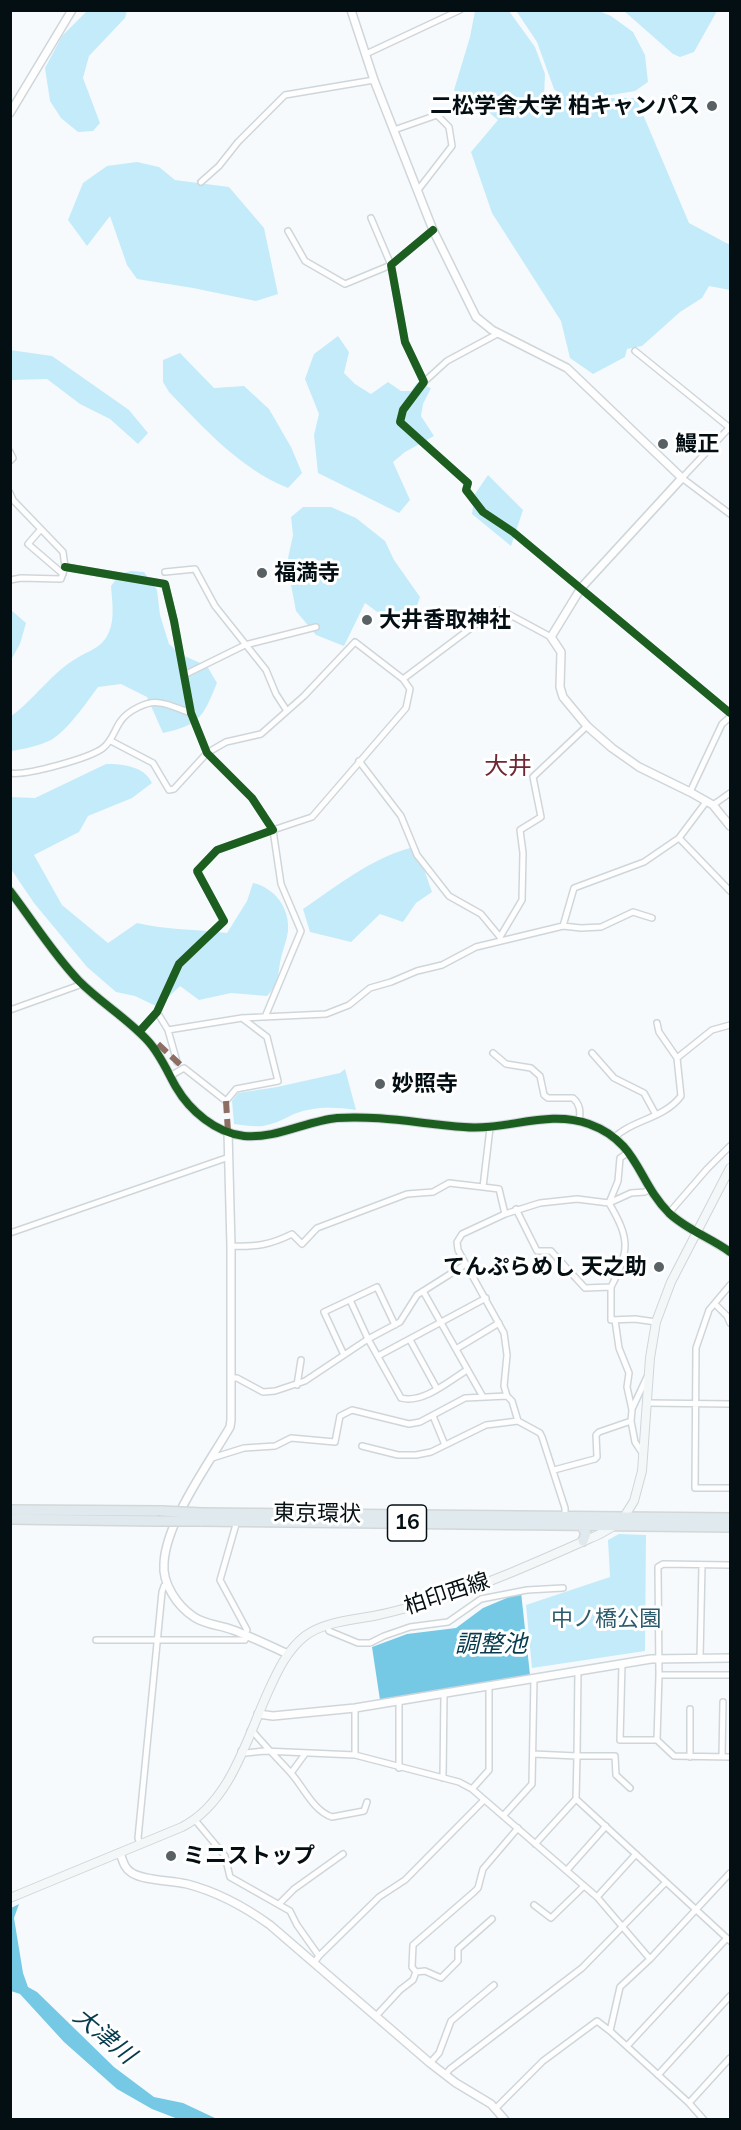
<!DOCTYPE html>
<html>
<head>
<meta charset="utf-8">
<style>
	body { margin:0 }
	#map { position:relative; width:741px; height:2130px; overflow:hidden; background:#f7fafc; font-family:Mulish,sans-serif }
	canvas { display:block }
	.frame { position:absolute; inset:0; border:12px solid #040f13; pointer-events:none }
</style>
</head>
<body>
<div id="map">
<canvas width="741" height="2130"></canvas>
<div class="frame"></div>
</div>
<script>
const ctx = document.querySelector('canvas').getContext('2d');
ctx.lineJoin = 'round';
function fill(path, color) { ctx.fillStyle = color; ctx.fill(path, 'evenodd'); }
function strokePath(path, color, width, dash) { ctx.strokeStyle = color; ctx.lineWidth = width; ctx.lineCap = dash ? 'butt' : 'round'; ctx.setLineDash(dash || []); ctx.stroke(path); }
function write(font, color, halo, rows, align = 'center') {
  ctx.font = font + ' Mulish,"Noto Sans JP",sans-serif'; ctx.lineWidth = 6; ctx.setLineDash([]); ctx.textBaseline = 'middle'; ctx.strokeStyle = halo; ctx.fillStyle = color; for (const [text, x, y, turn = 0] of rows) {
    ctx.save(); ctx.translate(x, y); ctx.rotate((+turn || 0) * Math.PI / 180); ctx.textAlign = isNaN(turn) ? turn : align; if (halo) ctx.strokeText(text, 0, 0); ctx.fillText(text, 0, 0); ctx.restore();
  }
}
const green = new Path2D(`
	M525,10L599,11L611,16L633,32L645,55L648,82L635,91L593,98H636L689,223L730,245V290L709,286L702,298L680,312L642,346L627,349L625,357L593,374L570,358L561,321L492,213L471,152L498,120L485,109H465L454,90L470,37L475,11H509L535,47L545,74L544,98H562L554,89L537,42L517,12Z
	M87,11H127L125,18L89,56L83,78L100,123L93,131L78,132L61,118L50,101L45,68L62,36Z
	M624,11H717L694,52L680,57L673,54Z
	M137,162L159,167L175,180L229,187L264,228L278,294L256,301L193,288L137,279L127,265L110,216L87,246L68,220L83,183L107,166Z
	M338,336L349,352L344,373L355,384L371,394L388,382L401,391H411L417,383L431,388L423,404L421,416L434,436L405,452L393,462L410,500L399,513L318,473L314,435L319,414L305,379L314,354Z
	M10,350L52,356L129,410L148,433L138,444L110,419L80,404L47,379L11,380Z
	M180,353L214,388L244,386L269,409L291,447L302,473L288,488C239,468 205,429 169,392L163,382V360Z
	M488,475L523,510L511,546L472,514L475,494Z
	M303,507H331L356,518L385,541L394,560L420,597L409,630L387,619L365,603L344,646L316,635L296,611L291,585L292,573L288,558L293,535L291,517Z
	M131,571L144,572L157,590L160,615L169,644L180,654L207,666L217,683C203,717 200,725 163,733L147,697L121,684L98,687C87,702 67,731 51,740C39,746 24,749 11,751L10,717C35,699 51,673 77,658C90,650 102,648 109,632C115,619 112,600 111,586L120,574Z
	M11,610L26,623L20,644L11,660Z
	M106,764C123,764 144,766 152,783L132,798L88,816L79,832L34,855L62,905L108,943L137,923C166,930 197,929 227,933L247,901L253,883C275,888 290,908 288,931C287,940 283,949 281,958C277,976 280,983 267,996L231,993L199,1000L180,986L158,1007L135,996L116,992L87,967L34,903L11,869L10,797L35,798Z
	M410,848L425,872L432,892L416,903L403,922L380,914L351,942L310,932L303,909C337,886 370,859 410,848Z
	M345,1069L356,1110C335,1107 315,1106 294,1114C284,1119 274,1124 263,1126C253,1127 243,1125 234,1124L232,1101L238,1093L277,1087L340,1073Z
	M619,1534L646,1535L645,1651L532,1668L526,1605L610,1577L608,1540Z`);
const water = new Path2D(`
	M521,1592L530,1675L380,1700L372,1647L407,1634L456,1628L483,1608Z
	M19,1904L14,1918L23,1973L28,1987L37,1992L114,2067L154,2097L183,2103L217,2119H178L152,2109L117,2089L64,2042L20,1994L11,1991V1908Z`);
const minor = new Path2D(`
	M366,54L460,10
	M394,130L437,115L449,127L452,146L418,190
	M201,182L219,166L238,142L285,95L374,80
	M433,230L391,265L405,342L424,382L403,410L400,422L468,483L466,490L483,512L513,532L730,713
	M288,231L305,261L345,284L391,265L371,218
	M635,351L730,428
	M424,382L447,361L499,333
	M730,427L682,478L730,514
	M10,452L13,458L10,461
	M10,493L13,500L63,552L65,567L61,579L21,578L10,580
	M41,529L28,544L63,574
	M65,567L165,584L174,621L191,713L207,753L252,798L273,830L217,850L197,871L224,921L179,964L157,1012L139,1032
	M165,572L195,569L215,606L266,670L276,694L287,711
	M184,675L245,645L316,627
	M111,741L153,763L169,790L174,789L207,753L226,742L261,734L304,696L355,642L403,679L495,610H501L551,637
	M359,761L401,816L417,855L449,896L481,914L500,937
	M10,773C26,776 90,758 103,748C112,741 114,731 120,722C127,711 148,700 160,703C170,704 181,710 191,713
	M690,792L722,724L730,717
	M713,805L730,793
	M679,838L730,891
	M563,926L581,928L601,927L633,912L652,918
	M501,941L563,926L574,888L644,862L679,838L706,802
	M10,1010L77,986L81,982
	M157,1012L168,1030L177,1062
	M265,1017L301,931L281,884L273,830L312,817L406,708L410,689L403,679
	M657,1023L659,1032L677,1058
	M168,1030L242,1018L326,1014L349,1005L370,988L391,982L417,971L442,965L476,947L501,941L500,937L522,900L523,853L520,830L541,817L533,777L587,726
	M493,1053L506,1064L531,1068L540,1076L544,1095L548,1098H573C580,1104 581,1112 579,1121
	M592,1053L614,1078L644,1093L656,1115
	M170,1076L184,1068L226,1101L236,1089L278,1081L267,1037L242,1018
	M490,1128L483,1187L499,1189L505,1214
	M614,1138C631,1120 664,1119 681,1096L677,1058L712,1030L730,1025
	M516,1209L537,1251H551L585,1288L611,1287V1320L635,1319L656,1322
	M669,1213L707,1169L730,1146
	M10,1233L229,1157
	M231,1246C256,1247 270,1245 292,1234L302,1244L317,1228L407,1194L433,1192L449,1183L483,1187
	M730,1285L709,1310L696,1348L695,1488H730
	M611,1287C630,1250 630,1239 609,1203L618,1181L620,1158L629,1152
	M423,1291L483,1397
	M350,1300L368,1339L401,1398C423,1404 449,1381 467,1370
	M715,1304L727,1316L730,1323
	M615,1320L619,1348L629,1373L627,1387L632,1410L631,1421
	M410,1340L437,1389
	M456,1349L499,1323
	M344,1355L324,1312L377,1287L395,1325
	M378,1356L486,1298
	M232,1378H237L263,1392L275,1391L305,1381L368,1339L400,1322L417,1295L466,1264
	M297,1385L301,1360
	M647,1403L730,1404
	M632,1409L647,1377
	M433,1416L445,1445
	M362,1446L398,1455H416L431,1452L486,1425L518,1421
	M212,1458L244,1448L275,1446L291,1438L335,1442L340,1416L352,1410L409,1424L420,1422L465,1398L507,1396
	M554,1470L595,1459L597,1457L596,1435L599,1432L631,1421L635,1442L643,1454
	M565,1516V1508L542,1437L540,1433L518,1421L512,1401L507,1396L504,1386L507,1355L504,1333L458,1250L457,1242L462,1234L505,1214L540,1203L577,1199L609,1203L631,1193L645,1192L650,1188
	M237,1521L220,1580L247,1630L245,1634
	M327,1626L329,1631L358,1643H370L384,1636L410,1627L448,1622L481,1599L527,1590L563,1588
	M96,1640H245L247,1635
	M700,1658L702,1565
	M622,1664L620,1740H657
	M578,1670L577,1756H615L616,1775L630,1788
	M659,1675L658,1567L663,1564L730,1565
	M730,1675H659L657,1740L674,1756L730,1757
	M355,1708V1755L459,1782L472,1789L597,1897L650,1959
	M690,1709V1757
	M250,1731L255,1734C266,1747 278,1759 290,1772C303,1786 313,1811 332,1817L364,1811L367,1802
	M241,1751L246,1753L264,1751L355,1755
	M533,1754L577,1756L576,1799L535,1844
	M722,1757L723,1702
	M399,1768V1701
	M291,1773L305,1754
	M443,1778L444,1694
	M472,1789L489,1770V1686
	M576,1799L730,1941
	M503,1816L532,1784L534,1678
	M195,1820L225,1856L230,1877L290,1911L297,1925L319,1956
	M140,1844L138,1838L162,1592L164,1586L168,1584
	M567,1870L606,1826
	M597,1897L636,1854
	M279,1904L294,1889L343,1854
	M534,1905L551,1918L584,1886
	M314,1963L319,1956L379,1897L405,1880L484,1800
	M416,1972L412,1967L413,1945L474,1892L478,1888L483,1869L518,1828
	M376,2016L400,1990L413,1980L416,1972L425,1971L441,1978L458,1961V1949L492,1919
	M610,2031L689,2103L704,2120
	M627,2046L727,1938
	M430,2063L439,2053L451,2021L494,1985
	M445,2075L450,2069L582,1968L666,1882
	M658,2075L730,1996
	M689,2103L730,2058
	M496,2108L543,2061L597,2021L610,2031L620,1987L650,1959L730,1873`);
const tertiary = new Path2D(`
	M351,10L374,80L433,230L476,317L492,330L567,368L682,478L581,588L551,637L561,652L560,687L563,697L587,726L612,748L639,767L690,792L713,805L730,826
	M10,113L72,10
	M10,891C33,921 53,954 79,981C101,1003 127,1018 148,1041C160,1054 167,1071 176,1087C190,1111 216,1133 244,1136C276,1139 306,1121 337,1118C379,1115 422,1124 464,1127C506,1131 548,1109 589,1124C639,1142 637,1181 669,1213C687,1230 711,1238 730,1252
	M228,1132L231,1246V1420L230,1427C209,1463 166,1522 164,1563C162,1583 177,1606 194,1617C206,1625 220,1625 233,1630C252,1637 270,1646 288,1654
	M258,1714L273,1716L355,1708L651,1659L730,1658
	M120,1853C123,1861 124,1868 132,1873C145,1881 171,1880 187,1884C218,1892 245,1907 270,1925L430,2063L456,2083L491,2104L505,2120`);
const secondary = new Path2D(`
	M10,1898L182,1827C230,1803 247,1738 268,1692C277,1672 287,1650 305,1636C325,1621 355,1620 378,1615C398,1611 417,1605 436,1600C491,1583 546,1558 600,1534L614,1526L624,1517L634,1501L642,1471L650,1358L656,1322L671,1282L730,1168`);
const trunk = new Path2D(`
	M10,1510L162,1511
	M202,1513L730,1518
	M10,1519L157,1521
	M200,1521L730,1527
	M581,1525L586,1533L583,1541`);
const trunkBridge = new Path2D(`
	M162,1511L202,1513
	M157,1521H200`);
const quiet = new Path2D(`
	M158,1044L184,1068
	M226,1101L228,1132`);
const cycleway = new Path2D(`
	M433,230L391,265L405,342L424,382L403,410L400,422L468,483L466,490L483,512L513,532L730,713
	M65,567L165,584L174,621L191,713L207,753L252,798L273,830L217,850L197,871L224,921L179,964L157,1012L139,1032
	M10,891C33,921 53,954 79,981C101,1003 127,1018 148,1041C160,1054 167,1071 176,1087C190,1111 216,1133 244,1136C276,1139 306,1121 337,1118C379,1115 422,1124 464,1127C506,1131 548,1109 589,1124C639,1142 637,1181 669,1213C687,1230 711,1238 730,1252`);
const markers = [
	[712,106,6,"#596165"],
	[663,444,6,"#596165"],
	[262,573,6,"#596165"],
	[367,620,6,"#596165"],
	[380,1084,6,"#596165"],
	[659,1267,6,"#596165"],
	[171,1856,6,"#596165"]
];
const shields = [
	[407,1523,39]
];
const shieldNames = [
	["16",407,1523]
];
const poiNames = [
	["二松学舍大学 柏キャンパス",700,106,"right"],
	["鰻正",675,444],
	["福満寺",274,573],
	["大井香取神社",379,620],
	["妙照寺",392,1084],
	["てんぷらめし 天之助",647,1267,"right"],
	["ミニストップ",183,1856]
];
const streetNames = [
	["東京環状",317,1514,1],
	["柏印西線",447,1594,-18]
];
const parkNames = [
	["中ノ橋公園",606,1619]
];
const neighbourhoodNames = [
	["大井",508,767]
];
const waterNames = [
	["調整池",491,1645],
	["大津川",104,2036,40]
];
fill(green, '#c4ebfa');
fill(water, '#75c9e5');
strokePath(minor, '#cfd6da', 8);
strokePath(tertiary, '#cfd6da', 10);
strokePath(secondary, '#cfd6da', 10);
strokePath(trunk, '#d3d7d8', 12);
strokePath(minor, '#fefeff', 5);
strokePath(tertiary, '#fefeff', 7);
strokePath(secondary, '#f3f7f8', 8);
strokePath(trunk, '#e0eaee', 9);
strokePath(trunkBridge, '#d3d7d8', 12, []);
strokePath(trunkBridge, '#e0eaee', 9);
strokePath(quiet, '#8d6e63', 6, [12, 6]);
strokePath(cycleway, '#1b5e20', 8);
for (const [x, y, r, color] of markers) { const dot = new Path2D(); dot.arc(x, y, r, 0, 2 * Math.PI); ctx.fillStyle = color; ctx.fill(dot); strokePath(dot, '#fff', 2); }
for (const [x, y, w] of shields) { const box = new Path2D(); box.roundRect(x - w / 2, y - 18, w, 36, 4.5); ctx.fillStyle = '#fff'; ctx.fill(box); strokePath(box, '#040f13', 1.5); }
write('bold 21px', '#040f13', null, shieldNames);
write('bold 22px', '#040f13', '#fff', poiNames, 'left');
write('22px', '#040f13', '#fff', streetNames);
write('22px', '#2d5c6e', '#fff', parkNames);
write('24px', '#6e2833', '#fff', neighbourhoodNames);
write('italic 24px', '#053b4c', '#fff', waterNames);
</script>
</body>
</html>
